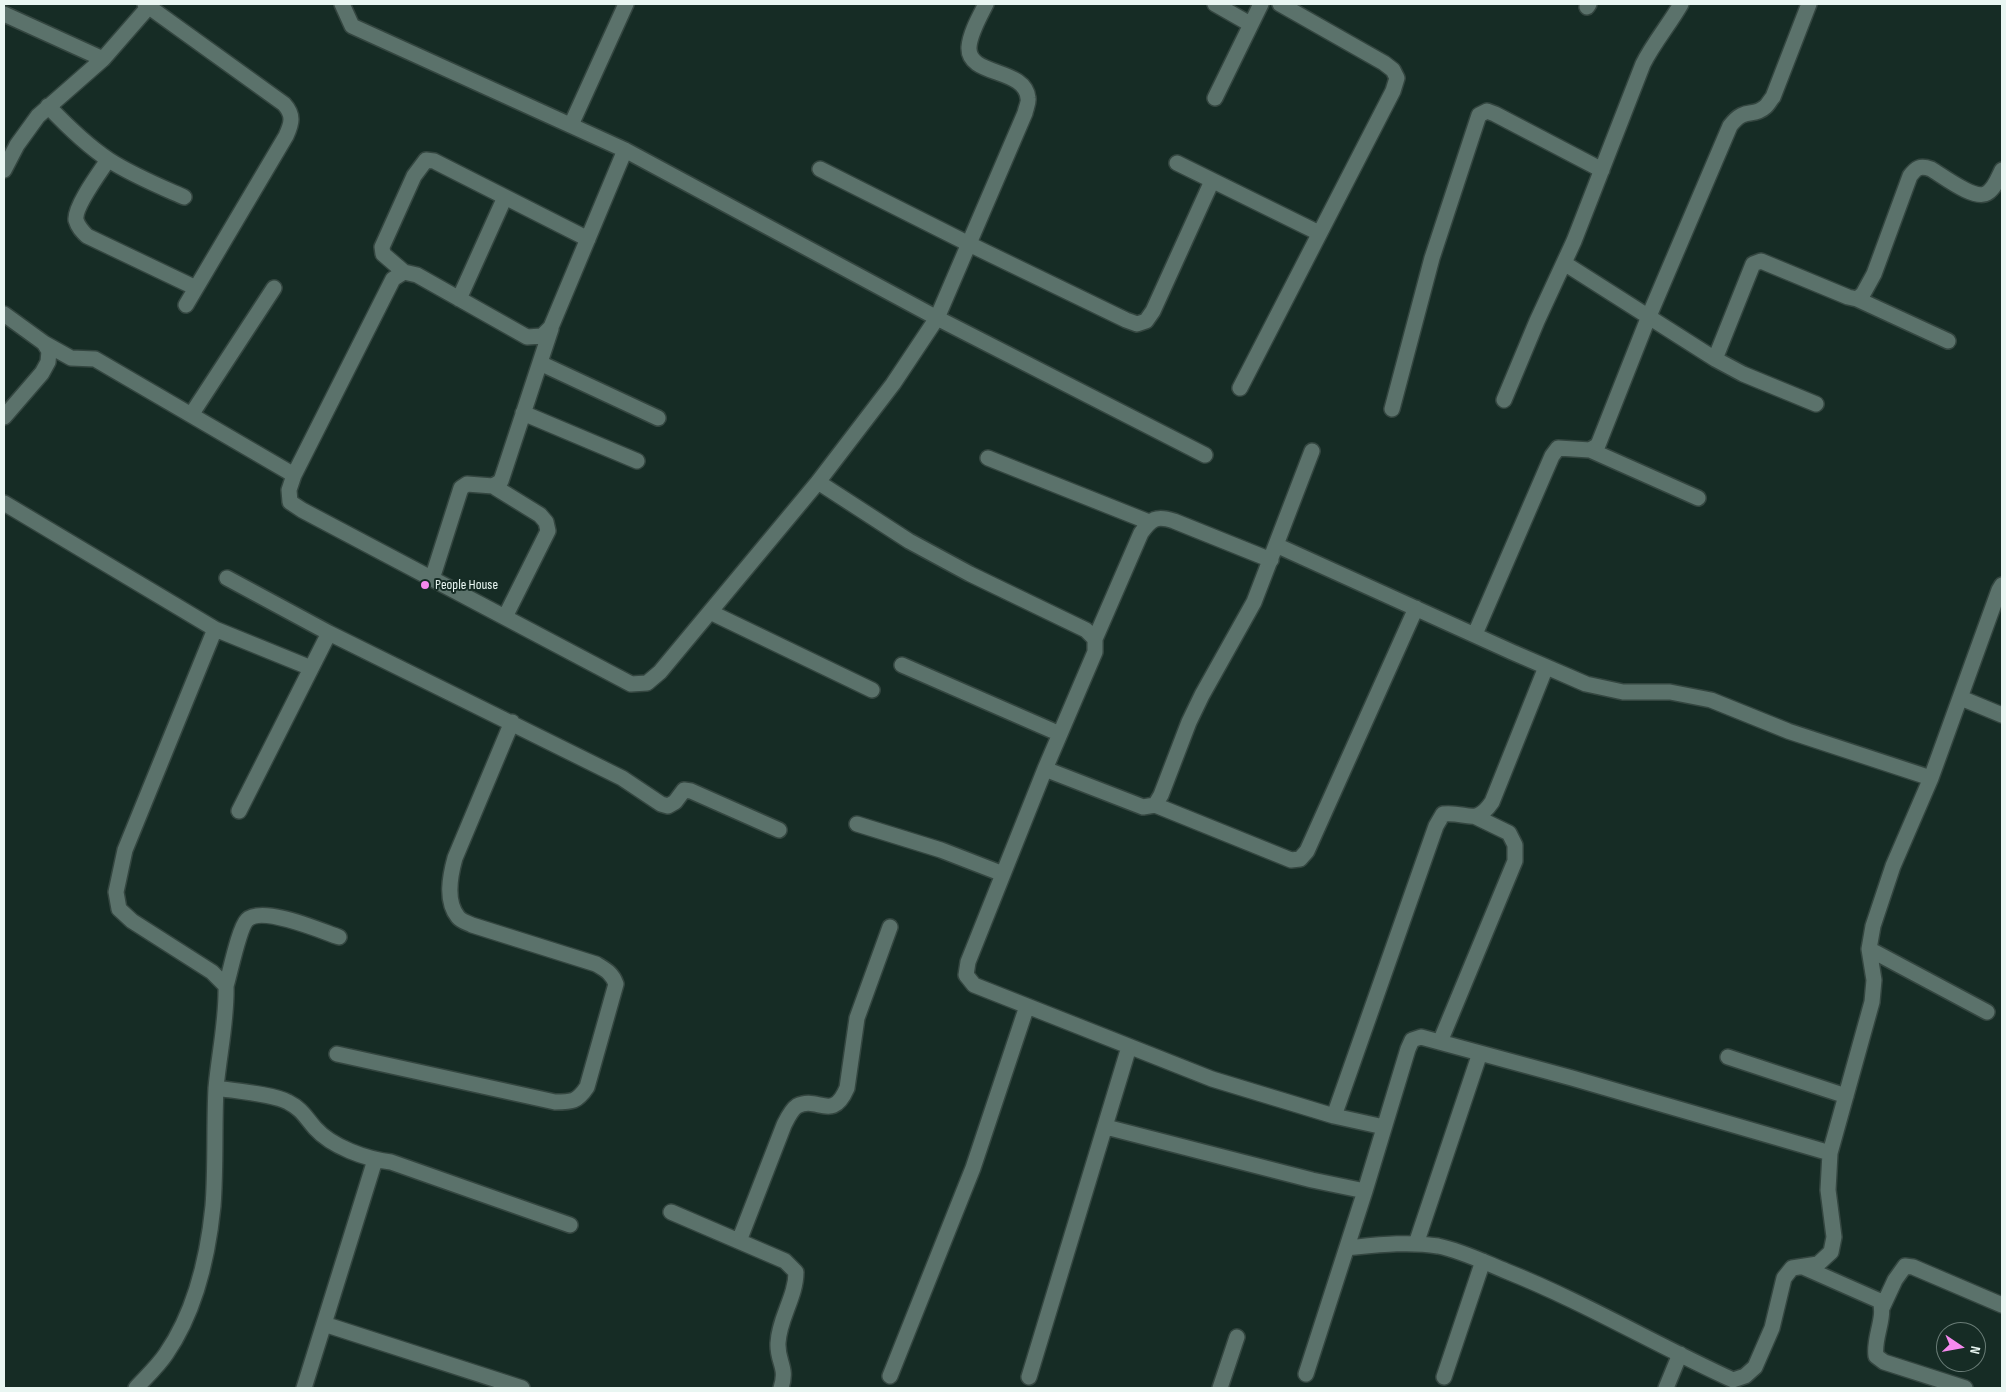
<!DOCTYPE html>
<html>
<head>
<meta charset="utf-8">
<style>
	body { margin:0 }
	#map { position:relative; width:2006px; height:1392px; overflow:hidden; background:#162c25; font-family:"Sofia Sans Condensed",sans-serif }
	canvas { display:block }
	.frame { position:absolute; inset:0; border:5px solid #e9f6f2; pointer-events:none }
	.north { position:absolute; left:1936px; top:1322px; width:50px; height:50px; box-sizing:border-box; background:#162c25; border:1px solid #6a7d77; border-radius:50%; rotate:102deg; font-size:14px; font-weight:700; line-height:20px; text-align:center; color:#e9f6f2 }
	.north::after { content:''; display:block; margin:auto; width:18px; height:22px; background:#f689ee; clip-path:polygon(50% 0,100% 100%,50% 72%,0 100%) }
</style>
</head>
<body>
<div id="map">
<canvas width="2006" height="1392"></canvas>
<div class="frame"></div>
<div class="north">N</div>
</div>
<script>
const ctx = document.querySelector('canvas').getContext('2d');
ctx.lineJoin = 'round';
function strokePath(path, color, width, dash) { ctx.strokeStyle = color; ctx.lineWidth = width; ctx.lineCap = dash ? 'butt' : 'round'; ctx.setLineDash(dash || []); ctx.stroke(path); }
function write(font, color, halo, rows, align = 'center') {
  ctx.font = font + ' "Sofia Sans Condensed",sans-serif'; ctx.lineWidth = 4; ctx.setLineDash([]); ctx.textBaseline = 'middle'; ctx.strokeStyle = halo; ctx.fillStyle = color; for (const [text, x, y, turn = 0] of rows) {
    ctx.save(); ctx.translate(x, y); ctx.rotate((+turn || 0) * Math.PI / 180); ctx.textAlign = isNaN(turn) ? turn : align; if (halo) ctx.strokeText(text, 0, 0); ctx.fillText(text, 0, 0); ctx.restore();
  }
}
const minor = new Path2D(`
	M145,4L284,104C294,115 292,123 286,136L186,305
	M342,4L352,26L625,150L937,318L1205,455
	M1215,4L1250,24
	M1587,7L1589,4
	M4,14L103,59
	M1215,98L1261,4
	M48,106C67,126 86,145 109,160C132,175 159,186 184,197
	M571,125L626,4
	M625,150L551,327L542,336L527,337L417,275L404,272L393,279L294,475L289,490L290,502L302,510L631,684L647,683L660,672L818,482L893,384L937,318L1025,113C1026,108 1029,102 1028,98C1025,67 967,77 969,47C970,33 980,16 986,4
	M108,160C100,172 74,207 76,220C78,227 82,231 87,236L196,288
	M1177,163L1319,233
	M820,169L969,244L1126,320L1137,324L1146,321L1153,311L1212,181
	M4,170L17,145L38,116L103,59L151,4
	M1564,263L1715,359L1743,374L1816,404
	M404,272L383,254L382,247L414,176L426,160L434,161L588,239
	M459,299L505,197
	M1857,299L1948,341
	M4,314L44,343L49,351L48,362L42,373L4,417
	M44,343L71,358L95,359L294,475
	M1715,359L1753,264L1761,261L1848,297L1857,299L1863,294L1874,274L1910,176C1916,168 1920,165 1931,169C1943,176 1975,201 1987,193C1995,188 1998,178 2002,170
	M540,363L658,418
	M1240,388L1393,91L1397,78L1393,70L1384,63L1280,4
	M1504,400L1537,321L1574,241L1643,64C1654,42 1669,25 1681,4
	M1392,409L1432,258L1479,115L1487,111L1495,114L1602,170
	M523,413L637,461
	M191,415L274,288
	M1590,450L1698,498
	M988,458L1149,522
	M818,482L909,541L970,574L1086,630L1095,639V652L1045,769L968,962L966,975L974,985L1212,1079L1334,1116L1384,1127
	M493,486L540,515L546,522L548,531L505,617
	M4,503L215,629L311,668
	M1276,545L1512,652L1586,684L1623,692H1670L1711,700L1788,731L1931,778
	M227,578L329,633L622,778L661,804L668,806L675,802L684,790L691,791L779,830
	M432,579L461,488L467,484L493,486L501,481L551,329
	M710,612L872,690
	M1475,634L1552,456L1558,448L1590,450L1598,445L1649,316L1730,126C1745,106 1753,118 1765,107C1768,105 1770,100 1773,97L1809,4
	M1095,639L1141,533C1151,519 1156,515 1174,521L1271,560
	M902,665L1060,734
	M1961,698L2002,715
	M1045,769L1143,807L1155,805L1161,795L1189,722L1202,695L1254,602L1312,451
	M1155,805L1291,860L1300,859L1307,851L1416,608
	M239,811L329,633
	M857,824L941,850L1003,874
	M1869,949L1987,1012
	M226,986C230,973 239,928 247,920C262,905 321,931 339,937
	M1440,1042L1515,861V845L1509,833L1476,817
	M337,1054L555,1102C572,1102 577,1102 587,1087L616,984C612,973 606,970 596,964L472,925C468,923 461,921 458,917C445,901 450,876 455,858L512,722
	M1728,1057L1846,1096
	M216,1088C235,1091 273,1094 288,1102C302,1109 306,1118 315,1128C332,1147 366,1159 391,1162L570,1225
	M1334,1116L1436,826L1443,814C1467,811 1475,827 1492,802L1546,667
	M1106,1127L1312,1180L1365,1191
	M671,1212L785,1261L796,1272C796,1297 779,1318 778,1343C777,1362 788,1367 781,1388
	M739,1241L784,1125C787,1119 791,1110 797,1106C818,1095 832,1123 847,1088L857,1018L890,927
	M1416,1244L1480,1053
	M1347,1248C1377,1245 1408,1241 1438,1246C1462,1251 1484,1262 1506,1271C1584,1302 1656,1345 1733,1380L1745,1376L1755,1367L1772,1328L1784,1278L1792,1268L1818,1264L1831,1252L1834,1237L1828,1190L1830,1153L1872,1002L1874,980L1869,949L1873,926L1893,866L1931,778L1999,590L2002,585
	M1803,1267L1880,1301C1886,1318 1873,1338 1876,1356L1884,1362L1965,1388
	M1882,1308L1895,1280L1905,1266L1913,1267L2002,1305
	M324,1324L522,1388
	M1306,1374L1365,1191L1408,1049L1412,1040L1421,1037L1572,1078L1830,1153
	M890,1376L973,1168L1027,1006
	M1029,1377L1129,1047
	M1444,1377L1483,1261
	M136,1388C146,1377 158,1366 166,1354C195,1312 208,1256 213,1206C216,1167 214,1127 216,1088C219,1054 227,1020 226,986L212,972L132,921L119,909L116,892L125,850L215,629
	M304,1388L375,1160
	M1220,1388L1237,1337
	M1666,1388L1680,1354`);
const markers = [
	[425,585,5,"#f689ee"]
];
const poiNames = [
	["People House",435,585]
];
strokePath(minor, '#344640', 18);
strokePath(minor, '#5b726b', 15);
for (const [x, y, r, color] of markers) { const dot = new Path2D(); dot.arc(x, y, r, 0, 2 * Math.PI); ctx.fillStyle = color; ctx.fill(dot); strokePath(dot, '#162c25', 2); }
write('14px', '#e9f6f2', '#162c25', poiNames, 'left');
</script>
</body>
</html>
